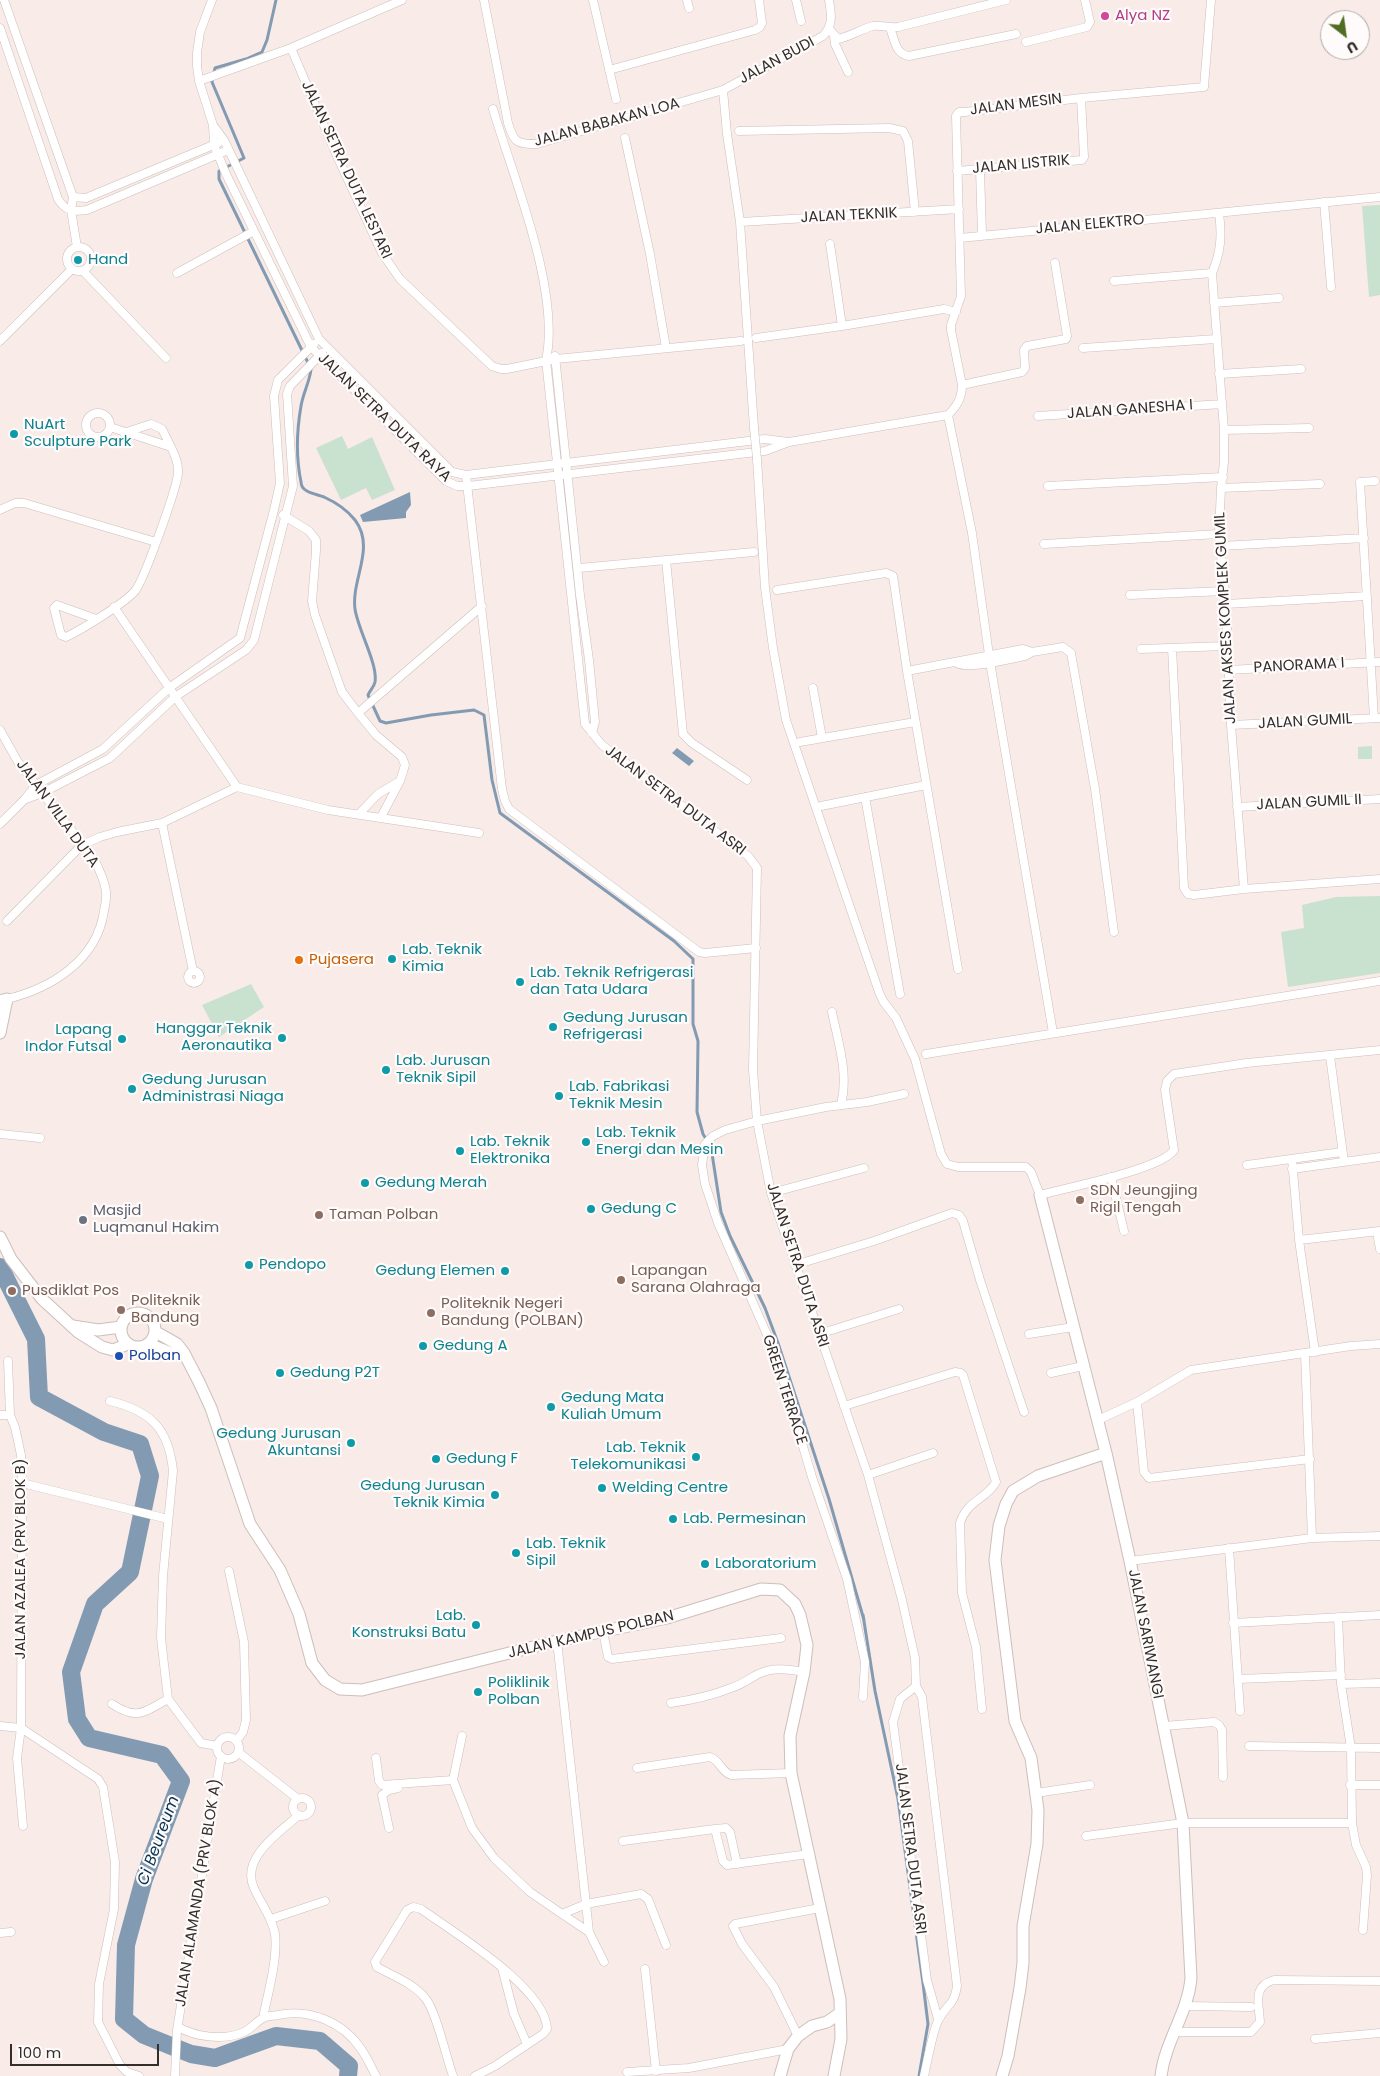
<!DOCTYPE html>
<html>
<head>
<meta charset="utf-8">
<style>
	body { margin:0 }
	#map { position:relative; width:1380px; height:2076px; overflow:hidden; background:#f9ebe7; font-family:Poppins,sans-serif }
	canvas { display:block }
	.north { position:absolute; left:1320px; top:10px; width:50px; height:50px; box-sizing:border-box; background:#fefbfa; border:1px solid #ada9a8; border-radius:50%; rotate:150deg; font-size:14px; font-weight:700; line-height:20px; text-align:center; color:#332e2c }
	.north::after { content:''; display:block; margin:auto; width:18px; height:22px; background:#516d21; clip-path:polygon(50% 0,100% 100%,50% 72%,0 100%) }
	.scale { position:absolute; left:10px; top:2044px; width:149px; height:22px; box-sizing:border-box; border:2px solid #332e2c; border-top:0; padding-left:6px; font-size:15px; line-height:18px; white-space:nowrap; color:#332e2c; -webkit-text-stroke:4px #fefbfa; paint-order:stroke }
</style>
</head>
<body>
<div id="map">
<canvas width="1380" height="2076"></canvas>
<div class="north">U</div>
<div class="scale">100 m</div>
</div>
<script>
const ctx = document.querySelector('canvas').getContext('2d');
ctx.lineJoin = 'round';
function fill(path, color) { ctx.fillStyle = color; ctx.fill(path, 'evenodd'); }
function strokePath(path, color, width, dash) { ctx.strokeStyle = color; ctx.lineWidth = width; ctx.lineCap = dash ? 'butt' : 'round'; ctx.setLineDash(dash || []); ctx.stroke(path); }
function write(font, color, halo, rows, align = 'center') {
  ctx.font = font + ' Poppins,sans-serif'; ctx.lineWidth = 4.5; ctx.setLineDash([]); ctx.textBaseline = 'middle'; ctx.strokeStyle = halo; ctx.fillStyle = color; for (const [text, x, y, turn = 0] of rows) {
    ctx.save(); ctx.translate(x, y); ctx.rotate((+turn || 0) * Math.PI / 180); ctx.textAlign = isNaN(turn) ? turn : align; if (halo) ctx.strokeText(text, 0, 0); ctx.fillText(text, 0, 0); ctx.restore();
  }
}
const green = new Path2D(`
	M1380,205V295L1369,297L1362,206Z
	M342,436L348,449L372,437L395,490L372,500L366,488L341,500L316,448Z
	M1372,746V759H1358V747Z
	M1380,896V973L1288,987L1281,932L1304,928L1302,905L1336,897Z
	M251,984L264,1007L219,1037L202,1005Z`);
const water = new Path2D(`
	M410,492L411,505L406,512V518L363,522L360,515Z
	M677,748L694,761L689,766L672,753Z`);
const stream = new Path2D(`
	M276,0L267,40L262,52L246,59L215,68L212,82L244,158L219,171V179L311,369C310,381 303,393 301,406C297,429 296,458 301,482C301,485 303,489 307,491C312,494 319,495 324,497C335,502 348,511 355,520C376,548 351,579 355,609C358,630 378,664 375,682C374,687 370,690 368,695L380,721L386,723L431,715L474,710L484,715L492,780L500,813L674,941L693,959V1024L698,1041L697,1112L703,1134L711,1147L721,1212L730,1236L765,1308L778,1343L829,1499L864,1620L863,1615L875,1691L898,1799L923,1983L928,2024L919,2076`);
const river = new Path2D(`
	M0,1267L36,1339L39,1397L104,1432L140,1444L150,1476L130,1572L95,1604L71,1672L77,1719L89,1738L162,1755L181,1781L144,1879L126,1945L124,2019L144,2035L191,2054L215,2058L276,2036L320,2041L349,2066L348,2076`);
const street = new Path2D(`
	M4,0L73,197L86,198L218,143
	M212,0L200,32L197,53V66L199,81L213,125L214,145L226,174L311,347L446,481L457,486H468L765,451L789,442L948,415
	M484,0L508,123C514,143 517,144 537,144L723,90L823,36C834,24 831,14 829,0
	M593,0L616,99
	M687,0L689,8
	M796,0L801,21
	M0,28L58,199C65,211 74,212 87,210L228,150
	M890,28C895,40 895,54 909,56L1016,34
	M829,29L838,39C850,37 861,29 873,26C881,25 890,28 898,27L1006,0
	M834,36L835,44L848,72
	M1026,42L1087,27L1090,22L1085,0
	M291,48L337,156L382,253L400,279L492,366L501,369H507L556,359L741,341
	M609,70L755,30L760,27L762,23L759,0
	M199,81L291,48L402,0
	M723,90L727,134L740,222L754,428
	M493,109C513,177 561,291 546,360L585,724L602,745L748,856L757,868L753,1070L757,1121L771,1193L868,1475L902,1600L915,1658L916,1686L922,1697L957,1986C954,2006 947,2004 939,2019C933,2028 927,2064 924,2076
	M213,125L224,140L319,339L452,472L466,475L765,439L788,442
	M739,131L889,128L903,131L908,141L915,212
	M625,138L650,254L666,348
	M980,169L982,235
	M957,171L1082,160L1084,157L1081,98
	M73,197L71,210L77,247
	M1324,202L1331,287
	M1219,213C1222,235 1221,252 1212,273L1224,430V462L1221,488L1219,534L1226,604L1231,725L1244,889
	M740,222L959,209
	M960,238L1380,197
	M830,244L842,326
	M67 259a12 12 0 1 1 24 0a12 12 0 1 1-24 0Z
	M83,271L166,358
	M177,273L254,231
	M1114,281L1212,273
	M1214,303L1279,298
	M756,338L842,326L944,309L956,312
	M0,341L72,269
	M1083,348L1216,339
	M555,356L580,595L589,660L595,722L592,733
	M1219,374L1301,369
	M962,385L1022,372L1025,368L1024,350L1027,346L1066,339L1067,336L1055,263
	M86 425a12 12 0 1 1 24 0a12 12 0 1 1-24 0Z
	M948,415C957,406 962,398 962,385L951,330V325L961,296L956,116L959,112H965L1081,98L1204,87L1211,0
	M948,415L972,533L990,662L1053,1033
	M1038,416L1222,404
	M1224,430L1309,428
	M124,433L151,424L162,429L171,447
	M757,459L765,588L773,648L786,720L879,992L883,1001L896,1018L915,1059L941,1154L947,1164L958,1167H1026L1031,1172L1040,1195C1066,1188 1162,1169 1174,1150L1165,1090L1167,1081L1174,1074L1247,1063L1380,1050
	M466,475L502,789L505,801L509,809L699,952L705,953L756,948
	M1048,486L1223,477
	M1221,488L1320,484
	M0,510L15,503H24L156,542
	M283,515L309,531L316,540V551L312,601L315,615L342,692L358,713
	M1044,544L1219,534
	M1221,546L1364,538
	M666,560L683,734L692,743L747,780
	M579,568L754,552
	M777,590L886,573L893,576L907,671L958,969
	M1130,595L1225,591
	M1226,604L1367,596
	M114,607L237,787
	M96,619L57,605L54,608L61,635L66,637C81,630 125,603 135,591C144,580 177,488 178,473C179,464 175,455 171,447L110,427
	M1172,648L1184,888L1188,894L1194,895L1244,889L1380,879
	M1141,649L1226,646
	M957,663C969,670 1009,659 1025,656L1032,652
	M1228,670L1380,662
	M907,671L1023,649L1032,652L1063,647L1071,653L1095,789L1114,932
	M813,688L822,738
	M1374,718L1360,482L1375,481
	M1231,725L1380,718
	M0,730L18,762L94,859C99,869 105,881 106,892C107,898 105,905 104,911C97,960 52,988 7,999
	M800,742L915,722
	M865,797L900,994
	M26,799L42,793L110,758L175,697L246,650L254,640L293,486L287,394L290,386L322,353
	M821,806L926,785
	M1237,807L1380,799
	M359,814L378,794L398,782
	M381,817L400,781L405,765L402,757L376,735L358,713L482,606
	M162,823L193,971
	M0,824L25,799L36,785L103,749L169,688L240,638L274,510L280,483L274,396L278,380L314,344
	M7,921L82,845L100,837L117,832L162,823L237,787L328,810L479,833
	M188 977a6 6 0 1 1 12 0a6 6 0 1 1-12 0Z
	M832,1012C838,1042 849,1074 841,1104
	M926,1054L1380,981
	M1330,1056L1344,1162
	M0,1134L40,1138
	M1292,1159L1299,1240L1315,1352
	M1247,1165L1342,1152
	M1292,1169L1380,1157
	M1111,1177L1124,1231
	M771,1193L864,1168
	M1377,1232L1380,1249
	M1299,1240L1380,1231
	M795,1265L874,1241L952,1213L959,1215L963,1221L980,1280L1024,1412
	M819,1334L899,1309
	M1029,1334L1073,1327
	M1305,1354L1312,1538
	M8,1361L10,1415L15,1427L21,1455L22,1483L21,1728L17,1758L23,1826
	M1051,1373L1083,1366
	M110,1401C151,1411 169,1429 173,1471L163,1576L161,1638L168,1699L201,1743L217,1746
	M1137,1402L1144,1472L1149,1478L1310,1459
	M844,1406L955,1372L961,1373L963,1375L996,1482C986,1500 968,1499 960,1523L962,1593L976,1647L982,1709
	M0,1415H10
	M1098,1420L1137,1402L1191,1370L1351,1346L1380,1344
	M868,1475L933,1453
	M22,1483L168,1519
	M1229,1548L1240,1711
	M1130,1561L1312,1538L1380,1536
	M229,1571L244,1642L246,1720L243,1732L236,1741
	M1338,1617L1341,1684L1351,1748L1352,1823L1356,1845L1366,1867L1367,1875L1363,1930
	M1233,1623L1380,1615
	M603,1631L608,1657L612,1659L781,1638
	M1238,1679L1341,1675
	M1341,1684L1380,1683
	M916,1686L900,1699L893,1722L927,1980L938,2019
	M863,1697L865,1662L847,1579L812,1477L776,1355L718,1223L705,1184L702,1165L705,1144L713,1136L725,1130L757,1121L826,1107L867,1102L904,1094
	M671,1703C692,1700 711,1696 731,1688C741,1685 749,1679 758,1674C773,1667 788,1669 804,1672
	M112,1704C138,1721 144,1712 168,1699
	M0,1726L21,1728L98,1779L103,1787L115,1862L114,1909L99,1984L98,2022L120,2065L127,2072L139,2076
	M1164,1726L1214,1722L1219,1725L1222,1730L1223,1777
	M217 1748a11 11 0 1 1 22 0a11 11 0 1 1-22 0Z
	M1249,1746L1380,1748
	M238,1752L298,1799
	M376,1758L379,1781L382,1785L453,1780L472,1828L494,1858L530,1892L562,1914L586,1904L557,1641
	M637,1768L710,1757C720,1760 721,1772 731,1775L791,1773
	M453,1780L462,1736
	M1350,1785H1380
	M1036,1793L1090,1785
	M293 1807a9 9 0 1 1 18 0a9 9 0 1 1-18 0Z
	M389,1828L382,1795L389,1790L398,1788
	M715,1829L726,1828L730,1832L737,1864
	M1086,1836L1183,1823H1352
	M623,1841L715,1829L723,1861L727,1865L809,1854
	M562,1914L589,1932L604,1962
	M271,1919L325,1901
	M589,1932L586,1904L641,1894L648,1899L666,1945
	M0,1933L11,1932
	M502,1968L514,2014L527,2044
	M645,1969L656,2071
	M1186,2006L1251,2007
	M263,2018C268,1992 278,1960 275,1934C272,1917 261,1904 254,1888C240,1858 280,1832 299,1815
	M178,2027C196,2037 224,2041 244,2032C251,2029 256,2022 263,2018C267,2016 273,2016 278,2015C309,2008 343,2022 361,2049C367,2057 371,2067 376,2076
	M1173,2032H1251L1260,2022C1259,2003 1252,1986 1274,1980L1380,1981
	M798,2036L774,1987L742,1944L733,1926L735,1924L820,1908
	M1315,2039L1380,2033
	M627,2072L689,2068L788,2049
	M175,2076L177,2030L221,1756
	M453,2076C446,2057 437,2014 426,1999C415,1984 393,1976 377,1967L375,1962L407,1910L413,1907L421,1909C453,1932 546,1988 547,2029L543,2034L495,2066L475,2076`);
const secondary = new Path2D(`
	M0,1001L7,999L0,1033
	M1040,1195L1106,1453L1130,1561L1183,1823L1191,1978C1188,2013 1165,2041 1161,2076
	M0,1237L11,1259L42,1299L78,1332L102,1347L113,1350L128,1344
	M121 1330a17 17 0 1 1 34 0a17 17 0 1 1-34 0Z
	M73,1326L98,1330L121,1327
	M156,1332L177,1344L184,1353L199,1382L211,1408L250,1524L280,1570L299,1614L312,1663L325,1680L340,1689L362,1690L557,1641L667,1618L761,1589L780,1590L795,1604L800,1615L807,1645L804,1672L790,1736L791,1773L840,1999L841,2039L834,2076
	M149,1344L171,1353H184
	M780,2076L788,2049L798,2036L812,2026L827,2022L840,2013
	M1002,2076L1008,2056L1020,1988L1023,1963V1926L1037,1844L1038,1810L1031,1758L1015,1721L995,1560L999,1526L1006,1504L1013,1491L1038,1476L1106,1453`);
const streetBridge = new Path2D(`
	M754,428L757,459`);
const markers = [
	[1105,16,5,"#d1479c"],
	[78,260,5,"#0f9aa8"],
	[14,434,5,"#0f9aa8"],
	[392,959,5,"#0f9aa8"],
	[299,960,5,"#e8710a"],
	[520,982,5,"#0f9aa8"],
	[553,1027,5,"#0f9aa8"],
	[282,1038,5,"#0f9aa8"],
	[122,1039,5,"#0f9aa8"],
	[386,1070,5,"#0f9aa8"],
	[132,1089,5,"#0f9aa8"],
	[559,1096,5,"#0f9aa8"],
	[586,1142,5,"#0f9aa8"],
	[460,1151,5,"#0f9aa8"],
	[365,1183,5,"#0f9aa8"],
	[1080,1200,5,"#8d6e63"],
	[591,1209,5,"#0f9aa8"],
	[319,1215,5,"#8d6e63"],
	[83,1220,5,"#6b7280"],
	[249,1265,5,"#0f9aa8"],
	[505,1271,5,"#0f9aa8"],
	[621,1280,5,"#8d6e63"],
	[12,1291,5,"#8d6e63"],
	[121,1310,5,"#8d6e63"],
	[431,1313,5,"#8d6e63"],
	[423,1346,5,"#0f9aa8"],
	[119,1356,5,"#1a4fb4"],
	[280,1373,5,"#0f9aa8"],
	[551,1407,5,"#0f9aa8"],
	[351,1443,5,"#0f9aa8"],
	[696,1457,5,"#0f9aa8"],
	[436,1459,5,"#0f9aa8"],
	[602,1488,5,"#0f9aa8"],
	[495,1495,5,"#0f9aa8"],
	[673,1519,5,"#0f9aa8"],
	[516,1553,5,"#0f9aa8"],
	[705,1564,5,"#0f9aa8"],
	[476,1625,5,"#0f9aa8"],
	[478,1692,5,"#0f9aa8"]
];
const hotelNames = [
	["Alya NZ",1115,16]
];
const streetNames = [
	["JALAN BUDI",777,61,-28],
	["JALAN MESIN",1016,105,-7],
	["JALAN BABAKAN LOA",607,123,-15],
	["JALAN LISTRIK",1021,165,-5],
	["JALAN SETRA DUTA LESTARI",346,170,65],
	["JALAN TEKNIK",849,216,-3],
	["JALAN ELEKTRO",1090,225,-5],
	["JALAN GANESHA I",1130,410,-4],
	["JALAN SETRA DUTA RAYA",384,418,44],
	["JALAN AKSES KOMPLEK GUMIL",1226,618,-93],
	["PANORAMA I",1299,666,-3],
	["JALAN GUMIL",1305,722,-3],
	["JALAN SETRA DUTA ASRI",675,801,37],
	["JALAN GUMIL II",1309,803,-3],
	["JALAN VILLA DUTA",57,814,54],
	["JALAN SETRA DUTA ASRI",797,1265,72],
	["GREEN TERRACE",784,1390,72],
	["JALAN AZALEA (PRV BLOK B)",21,1559,-90],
	["JALAN SARIWANGI",1145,1634,79],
	["JALAN KAMPUS POLBAN",591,1635,-13],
	["JALAN SETRA DUTA ASRI",910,1849,83],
	["JALAN ALAMANDA (PRV BLOK A)",199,1893,-81]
];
const cultureNames = [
	["Hand",88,260],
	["NuArt",24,425],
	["Sculpture Park",24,442],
	["Lab. Teknik",402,950],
	["Kimia",402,967],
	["Lab. Teknik Refrigerasi",530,973],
	["dan Tata Udara",530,990],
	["Gedung Jurusan",563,1018],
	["Refrigerasi",563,1035],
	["Hanggar Teknik",272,1029,"right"],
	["Aeronautika",272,1046,"right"],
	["Lapang",112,1030,"right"],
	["Indor Futsal",112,1047,"right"],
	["Lab. Jurusan",396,1061],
	["Teknik Sipil",396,1078],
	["Gedung Jurusan",142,1080],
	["Administrasi Niaga",142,1097],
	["Lab. Fabrikasi",569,1087],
	["Teknik Mesin",569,1104],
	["Lab. Teknik",596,1133],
	["Energi dan Mesin",596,1150],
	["Lab. Teknik",470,1142],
	["Elektronika",470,1159],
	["Gedung Merah",375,1183],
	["Gedung C",601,1209],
	["Pendopo",259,1265],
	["Gedung Elemen",495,1271,"right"],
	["Gedung A",433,1346],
	["Gedung P2T",290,1373],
	["Gedung Mata",561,1398],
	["Kuliah Umum",561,1415],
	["Gedung Jurusan",341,1434,"right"],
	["Akuntansi",341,1451,"right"],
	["Lab. Teknik",686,1448,"right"],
	["Telekomunikasi",686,1465,"right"],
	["Gedung F",446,1459],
	["Gedung Jurusan",485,1486,"right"],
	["Teknik Kimia",485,1503,"right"],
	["Welding Centre",612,1488],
	["Lab. Permesinan",683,1519],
	["Lab. Teknik",526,1544],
	["Sipil",526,1561],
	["Laboratorium",715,1564],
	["Lab.",466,1616,"right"],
	["Konstruksi Batu",466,1633,"right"],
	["Poliklinik",488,1683],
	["Polban",488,1700]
];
const foodNames = [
	["Pujasera",309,960]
];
const educationNames = [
	["SDN Jeungjing",1090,1191],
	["Rigil Tengah",1090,1208],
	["Taman Polban",329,1215],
	["Lapangan",631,1271],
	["Sarana Olahraga",631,1288],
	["Pusdiklat Pos",22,1291],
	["Politeknik",131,1301],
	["Bandung",131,1318],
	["Politeknik Negeri",441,1304],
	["Bandung (POLBAN)",441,1321]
];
const worshipNames = [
	["Masjid",93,1211],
	["Luqmanul Hakim",93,1228]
];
const transitNames = [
	["Polban",129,1356]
];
const waterNames = [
	["Ci Beureum",159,1841,-70]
];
fill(green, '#c8e2cf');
fill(water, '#839bb2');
strokePath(stream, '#839bb2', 3);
strokePath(river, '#839bb2', 18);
strokePath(street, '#cbbfbb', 9);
strokePath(secondary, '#cbbfbb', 13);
strokePath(street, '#fff', 8);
strokePath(secondary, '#fff', 11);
strokePath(streetBridge, '#cbbfbb', 9, []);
strokePath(streetBridge, '#fff', 8);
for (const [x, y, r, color] of markers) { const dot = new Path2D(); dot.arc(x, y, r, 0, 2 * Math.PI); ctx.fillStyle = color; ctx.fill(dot); strokePath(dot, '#fefbfa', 2); }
write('15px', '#b23c85', '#fefbfa', hotelNames, 'left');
write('15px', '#332e2c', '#fefbfa', streetNames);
write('15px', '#0d838f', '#fefbfa', cultureNames, 'left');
write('15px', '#c56008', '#fefbfa', foodNames, 'left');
write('15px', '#785e54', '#fefbfa', educationNames, 'left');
write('15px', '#5b616d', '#fefbfa', worshipNames, 'left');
write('15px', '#164399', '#fefbfa', transitNames, 'left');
write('italic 16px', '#093354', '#fefbfa', waterNames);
</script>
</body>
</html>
